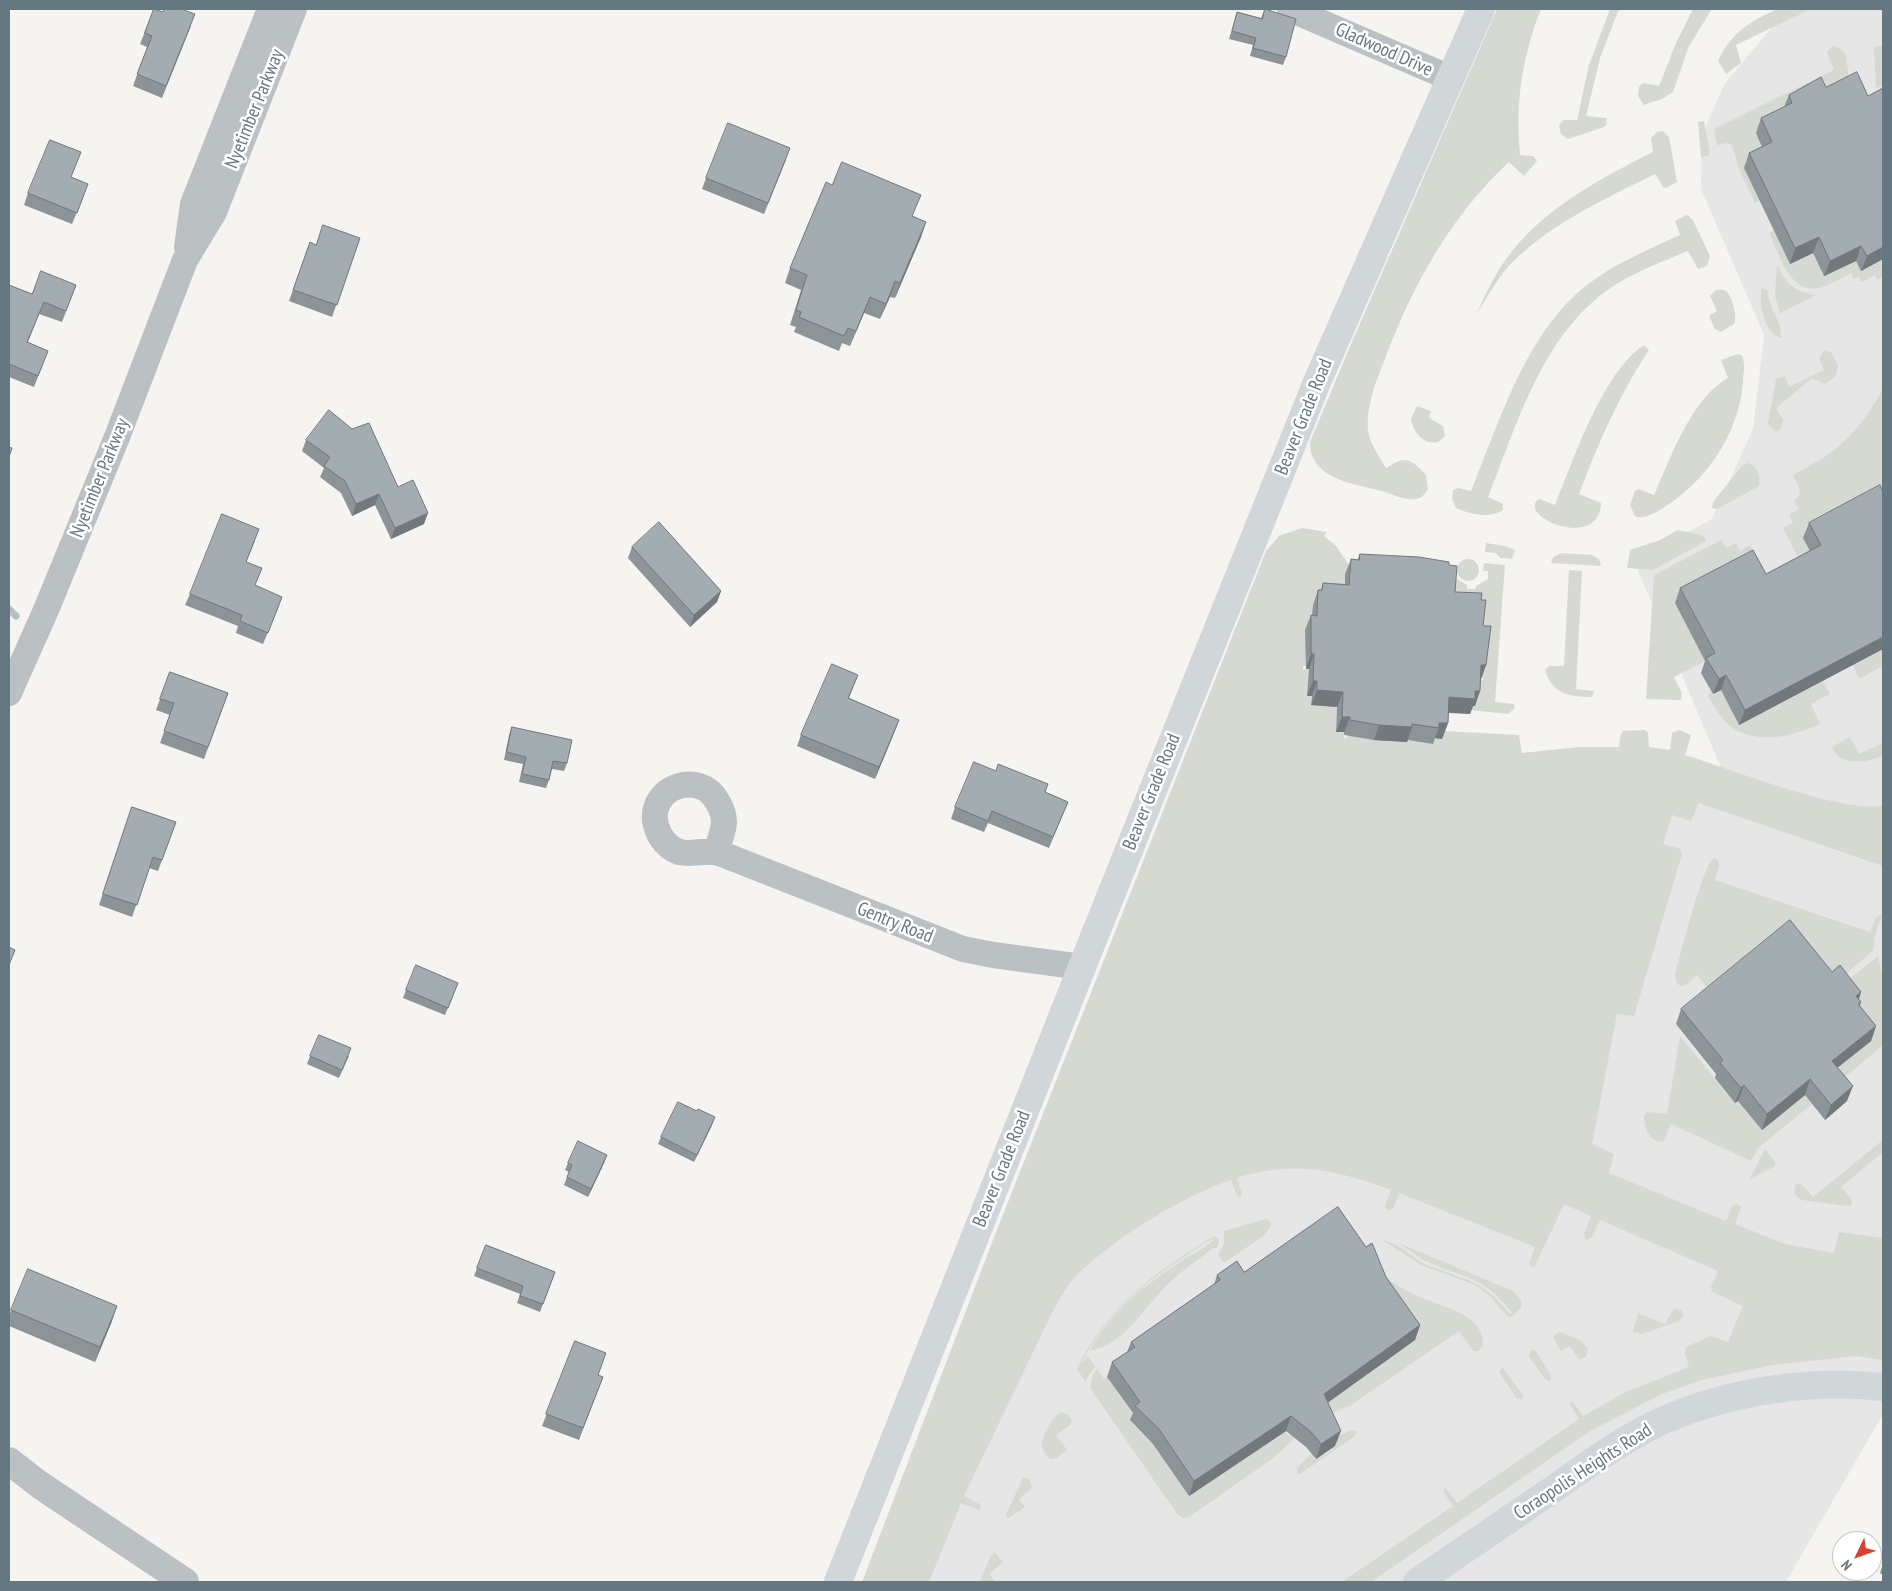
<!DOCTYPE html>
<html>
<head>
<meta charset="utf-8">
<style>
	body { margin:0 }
	#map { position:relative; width:1892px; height:1591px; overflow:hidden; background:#f5f4f1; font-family:"PT Sans Narrow",sans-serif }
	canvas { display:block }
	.frame { position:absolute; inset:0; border:10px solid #657781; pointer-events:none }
	.north { position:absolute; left:1832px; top:1531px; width:50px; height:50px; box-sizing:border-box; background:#fff; border:1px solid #c1c9cd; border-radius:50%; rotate:228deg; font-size:14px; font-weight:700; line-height:20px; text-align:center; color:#657781 }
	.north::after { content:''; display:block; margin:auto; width:18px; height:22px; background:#d9432d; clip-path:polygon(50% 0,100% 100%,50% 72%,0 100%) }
</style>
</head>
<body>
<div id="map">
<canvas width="1892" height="1591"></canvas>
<div class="frame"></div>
<div class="north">N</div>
</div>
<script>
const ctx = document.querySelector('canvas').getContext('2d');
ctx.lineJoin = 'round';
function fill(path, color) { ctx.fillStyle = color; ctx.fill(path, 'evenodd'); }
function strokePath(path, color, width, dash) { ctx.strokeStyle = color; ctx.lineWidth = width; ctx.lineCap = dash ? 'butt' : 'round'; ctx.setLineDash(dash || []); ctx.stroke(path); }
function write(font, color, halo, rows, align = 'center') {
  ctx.font = font + ' "PT Sans Narrow",sans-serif'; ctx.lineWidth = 5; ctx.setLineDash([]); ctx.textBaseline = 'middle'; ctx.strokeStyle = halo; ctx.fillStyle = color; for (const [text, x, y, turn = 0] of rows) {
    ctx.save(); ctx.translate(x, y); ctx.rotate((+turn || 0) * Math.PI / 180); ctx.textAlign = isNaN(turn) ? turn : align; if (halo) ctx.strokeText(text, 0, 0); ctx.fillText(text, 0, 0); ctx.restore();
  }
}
const built = new Path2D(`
	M1790,9H1883V818L1729,787L1634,561L1712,519L1753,429L1764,335L1701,189L1702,135L1725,83L1785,12Z
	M1669,774L1883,829V1414L1786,1582H895L1029,1227Z`);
const green = new Path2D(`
	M1497,9H1541C1522,57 1515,103 1520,155L1533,156L1537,161L1524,176L1509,162C1451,216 1414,283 1386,356C1377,380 1366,404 1368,430C1370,444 1379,456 1386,468C1406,455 1410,458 1426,475L1428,489C1425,494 1422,498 1416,499C1406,501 1392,494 1382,491C1355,484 1309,479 1310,442L1348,351Z
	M1610,9H1619L1600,58L1586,116L1606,118L1607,124L1604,127L1568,139L1561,134L1559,125L1564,120H1577L1589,65Z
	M1693,9H1712L1689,46L1673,92L1662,99L1644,105L1638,96L1639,87L1643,83L1659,86L1676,43Z
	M1778,9H1810L1736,45L1741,63L1726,74L1718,61C1730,34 1751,20 1778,9Z
	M1833,46L1840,48L1846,55L1850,88L1782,108L1767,157L1744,168L1760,201L1755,203L1740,171L1732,145L1726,143L1717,145L1714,129L1834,70L1827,52Z
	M1883,46V86L1876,88L1874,47Z
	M1704,121L1710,152L1708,156L1701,157L1698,122Z
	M1663,131L1669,137L1677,182L1666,188L1663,187L1655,174C1606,198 1544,227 1507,268C1496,281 1487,298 1477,313C1488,288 1500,264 1518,244C1554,203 1605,176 1653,152L1651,138L1657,132Z
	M1687,215L1693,220L1710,256L1707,266L1698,269L1688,251C1662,262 1633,272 1609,289C1541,337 1518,423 1488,497L1503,504V510C1490,519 1469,514 1456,508L1452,499L1453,490L1458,488L1471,491C1499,423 1526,332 1587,285C1615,263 1648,250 1680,235L1675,221Z
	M1774,230L1790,263L1813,253L1824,276L1856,261L1861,271L1883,248V277L1877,280L1875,275L1861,282L1859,276L1854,279L1851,273C1841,278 1830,285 1819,288C1789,294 1779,253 1769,233Z
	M1777,265C1786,284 1796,293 1817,295L1780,313L1775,296Z
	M1762,288L1768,291C1768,308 1783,322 1781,338C1764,333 1758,304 1762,288Z
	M1716,290C1718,290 1722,289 1724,290C1732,293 1738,318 1734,324L1721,332L1715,329L1709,316L1717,311L1710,296Z
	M1644,345L1649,350C1619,395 1598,444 1579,494L1601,503C1601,539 1550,531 1535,510V503L1539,499L1555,505C1574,459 1602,373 1644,345Z
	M1824,351L1831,352L1838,365L1836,376L1825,384L1812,378L1776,408L1783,420L1781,428L1776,432L1768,424L1776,379L1785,376L1789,387L1824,370L1819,358Z
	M1738,354L1742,356C1746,364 1743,374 1743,382C1739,435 1704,484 1660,510C1652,514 1643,520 1635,516L1630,505L1635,491L1639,489L1654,495C1671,457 1691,399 1728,378L1721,360Z
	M1883,389V518L1803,567L1783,528L1793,523L1789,515L1799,509L1794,501C1805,493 1798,485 1793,475C1840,450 1856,436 1883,389Z
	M1417,406L1431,411L1429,418L1443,426L1445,436L1438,442C1423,445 1413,432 1411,419Z
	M1748,463C1757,465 1761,477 1759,486L1717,509L1712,508L1713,502L1742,466Z
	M1302,528L1327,532L1324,536L1336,546L1349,565L1344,600L1317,608L1305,631L1314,666H1303V669L1313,670L1307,695L1312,696L1311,705L1337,707L1336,732H1344V738H1347L1348,733L1434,738L1443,731L1519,735L1522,753L1579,747H1619L1620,737L1623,731L1645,730L1648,733L1649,747L1670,750L1672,733L1679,730L1691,735L1685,755C1725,767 1849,816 1883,805V866L1699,803L1691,821L1672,815L1663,844L1680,849L1682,854L1634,1016L1617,1014L1592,1144L1614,1154L1609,1173L1726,1221L1733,1205L1737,1204L1741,1207L1735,1224L1785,1244L1834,1253L1839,1232L1883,1238V1360L1855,1356L1772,1365L1702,1380L1662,1394L1590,1431L1371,1582H1342L1453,1506L1443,1491L1445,1487L1457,1503L1579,1419L1570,1404L1572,1401L1583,1416L1626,1392L1689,1367L1685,1353L1686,1347L1711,1336L1728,1342L1743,1306L1712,1292L1711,1287L1718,1271L1600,1220L1592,1237L1586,1240L1584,1234L1591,1216L1564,1204L1534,1268L1529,1264L1535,1247L1399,1193L1393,1209L1388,1210L1385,1206L1391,1190C1337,1170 1294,1160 1237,1178L1242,1194L1240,1197L1237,1196L1231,1180C1182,1196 1113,1239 1076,1276C1064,1289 1056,1305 1048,1321L964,1496L981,1505V1508L979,1510L961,1503L929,1582H862L993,1240L1266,551L1279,536Z
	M1678,530L1704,536L1706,541L1653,570L1627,568L1630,550L1660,540Z
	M1721,540L1726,548L1736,543L1740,551L1750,545L1771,584L1675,603L1705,661L1674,677L1682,693L1681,700L1646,699L1654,575Z
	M1486,543L1505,546L1515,550L1512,559L1500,558L1496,553L1485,552Z
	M1562,553L1592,555L1599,559L1601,566L1551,563L1553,557Z
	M1457 570a11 11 0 1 1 22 0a11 11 0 1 1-22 0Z
	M1484,563L1505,565L1495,702L1514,704L1515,708L1508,714L1470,710V706H1475L1472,679L1483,680V677L1472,676L1450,607L1454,577L1467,585V589H1475L1476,586L1488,579V571H1483Z
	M1569,570L1582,571L1576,689L1594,691L1592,697C1570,697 1552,694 1545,670L1549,666H1564Z
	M1883,649V666L1859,679L1853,665Z
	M1823,681L1830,694L1811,704L1820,724C1794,736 1761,744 1734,729C1723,722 1714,706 1708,696L1711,691L1713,695L1721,690L1739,725Z
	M1850,737L1859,754L1883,743V755C1869,763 1839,767 1832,747Z
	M1714,858L1718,860L1719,866L1715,880L1870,932L1876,917L1882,915L1875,936L1873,951L1836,982L1712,994L1697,975L1686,985L1680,986L1676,981L1675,975C1680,957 1703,864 1714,858Z
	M1878,956L1883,980V1045L1834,1086L1827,1076L1870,1041L1848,980Z
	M1680,1036L1735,1103L1738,1101L1762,1129L1805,1095L1812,1104L1759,1147L1751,1161L1671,1124L1663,1142C1648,1141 1645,1129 1644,1116L1647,1112L1667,1114Z
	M1883,1140V1152L1841,1187L1852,1200L1851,1205L1846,1206L1802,1200L1796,1196L1794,1190L1796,1183L1802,1185L1813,1197Z
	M1765,1149L1775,1162V1166L1750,1179Z
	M1266,1219L1271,1223V1227L1263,1236L1224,1263L1218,1255L1224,1244V1231Z
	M1214,1236L1219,1240L1217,1248H1213C1197,1261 1179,1272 1165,1287C1140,1312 1127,1342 1090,1351C1109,1312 1145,1285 1180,1262C1190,1255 1209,1247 1214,1238C1202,1244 1190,1253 1178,1261C1138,1288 1104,1317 1083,1361L1084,1362L1087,1356L1095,1366L1085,1381L1077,1369C1106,1307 1157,1271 1214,1236Z
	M1381,1239C1388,1242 1395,1244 1402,1248C1410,1253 1416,1260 1425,1264C1465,1281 1480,1277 1510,1314L1512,1313C1481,1273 1466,1280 1426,1261C1415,1256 1406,1247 1396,1242L1513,1291L1521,1300V1307L1512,1317H1508L1489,1295L1475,1285L1421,1265Z
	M1380,1274C1392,1282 1404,1290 1417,1296C1438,1306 1485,1313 1483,1345L1478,1351H1473L1459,1331L1351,1405L1328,1415L1327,1403Z
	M1674,1308L1682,1311L1683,1317L1679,1321L1642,1334L1633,1332L1638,1313L1665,1324Z
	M1560,1332L1582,1341L1588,1349L1586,1357L1579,1359L1570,1346L1561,1351L1553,1337L1557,1333Z
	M1531,1350L1536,1351L1551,1376L1550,1381L1545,1379L1529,1356Z
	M1503,1368L1523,1395V1399H1517L1500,1373L1499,1371Z
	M1097,1369L1104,1379L1107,1377L1135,1417L1130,1421L1153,1444L1278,1437L1284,1432L1295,1438L1272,1459L1189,1517L1183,1518L1178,1515L1090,1388L1092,1377Z
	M1061,1412L1068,1415L1072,1421L1070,1425L1056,1435L1067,1450L1055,1459H1050C1046,1455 1042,1450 1042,1444C1043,1435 1053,1415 1061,1412Z
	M1352,1430L1357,1432L1355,1436L1300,1474H1297V1468L1311,1454L1315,1460L1324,1453L1326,1455L1336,1445L1331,1439Z
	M1023,1478L1029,1479L1032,1488L1019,1499L1025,1507L1008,1518L1006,1515Z
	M995,1552L1003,1562L989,1574L995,1582H980L991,1555Z`);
const stream = new Path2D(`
	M9,609L16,616`);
const minor = new Path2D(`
	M1290,9L1450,78
	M187,247L193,204L270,9
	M9,693L46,610L117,437L185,260L214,212L294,9
	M716,852C719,842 723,833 724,823C724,815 721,807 717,801C700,770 651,786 655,821C657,831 662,841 670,847C683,858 699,850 714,852C720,853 727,856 732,858L963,949L993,955L1082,967`);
const tertiary = new Path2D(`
	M9,1461L40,1485L185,1582`);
const secondary = new Path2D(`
	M838,1582L1082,967L1317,382L1481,9
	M1417,1582C1462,1551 1507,1521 1552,1490C1588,1465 1624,1438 1664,1420C1731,1391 1811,1379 1883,1387`);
const wall = new Path2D(`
	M154,9L191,26L162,98L133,86L147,47L140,44Z
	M1265,9L1286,57L1283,65L1250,56L1253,45L1229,39L1237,12L1261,18Z
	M1826,87L1868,96L1883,88V259L1861,271L1856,261L1824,276L1813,253L1790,264L1744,168L1749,153L1762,147L1756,133L1761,118L1784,107L1789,95Z
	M786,160L764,214L702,189L706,178Z
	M72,177L84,195L72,224L24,205L28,193Z
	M913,216L926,222L921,237L895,298L890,297L880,319L864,313L850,346L842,343L839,351L794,332L796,327L790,325L801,290L785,283L790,268Z
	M360,238L332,317L289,301L310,242L316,245Z
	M9,285L32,294L76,285L62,322L39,314L28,342L48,351L34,387L9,377Z
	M306,440L398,487L424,524L391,539L375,505L352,516L341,493L320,477L324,468L302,451Z
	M1883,492V649L1739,725L1721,690L1713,694L1701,673L1705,661L1675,603L1680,588L1766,574L1810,551L1803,538L1809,523Z
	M255,541L246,562L255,585L278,608L263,644L236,633L238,626L185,605L190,594Z
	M632,547L721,591L717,602L690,627L628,558Z
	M1360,554L1449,565L1455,592L1481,600L1483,626L1481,680L1475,706H1473L1470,714L1448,713V723L1442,739L1435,738L1433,744L1408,740L1407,742L1374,740L1344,735V732H1336L1337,707L1311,705L1312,696H1307L1309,669H1306L1305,630L1311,615H1312L1313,605L1318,590H1321L1323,583L1345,584V574L1351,559L1357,560Z
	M170,672L228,693L204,759L160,743L170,715L156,710Z
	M858,675L849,698L899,720L875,779L797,746L801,735Z
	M512,727L567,763L564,771L552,769L549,780L546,788L519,782L523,764L504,760L509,735Z
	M1045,792L1068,802L1049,848L988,823L984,832L951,819L955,807Z
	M132,807L176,822L158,871L149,868L132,917L99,905Z
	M1832,972L1861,992L1859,999L1861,1002L1860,1006L1876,1026L1871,1041L1837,1068L1847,1101L1825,1120L1805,1095L1762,1130L1738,1101L1735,1103L1715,1078L1716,1074L1676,1024L1681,1009Z
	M458,983L445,1015L403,998L406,990Z
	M310,1056H349L339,1078L307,1064Z
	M712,1125L694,1162L658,1144L661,1137Z
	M607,1155L604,1163L588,1197L564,1185L569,1172L565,1170L568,1163Z
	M486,1245L555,1272L540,1312L517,1303L520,1294L474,1276Z
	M1244,1272L1386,1277L1420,1325L1415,1340L1328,1402L1335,1446L1316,1459L1306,1447L1286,1431L1189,1496L1153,1444L1130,1420L1133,1413L1107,1377L1112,1362L1127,1352L1131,1342L1214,1285L1217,1275Z
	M11,1310L112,1321L95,1362L9,1326V1317Z
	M575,1341L598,1375L603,1377L579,1440L542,1426Z
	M1883,1564V1575L1880,1573Z`);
const shadedWall = new Path2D(`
	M926,222L921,237L895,298L900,283Z
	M1819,237L1813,253L1790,264L1795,248Z
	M1861,246L1856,261L1824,276L1830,261Z
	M1883,247V259L1861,271L1867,256Z
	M895,281L890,297L880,319L886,304Z
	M870,297L864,313L850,346L856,331Z
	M379,494L375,505L352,516L356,504Z
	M428,513L424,524L391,539L395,528Z
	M721,591L717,602L690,627L694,615Z
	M1883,637V649L1739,725L1745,710Z
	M1311,654H1314L1309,669H1306Z
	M1481,665H1486L1481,680Z
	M1726,675L1721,690L1713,694L1719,679Z
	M1313,681H1317L1312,696H1307Z
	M1317,690L1343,692L1337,707L1311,705Z
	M1475,691H1480L1475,706H1473L1470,714L1444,712L1449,697Z
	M1342,717H1350L1344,732H1336Z
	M899,720L895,731L875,779L879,767Z
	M1439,723H1448L1442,739L1435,738L1439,728Z
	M1379,725L1412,727L1407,742L1374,740Z
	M1861,992L1856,1007V996Z
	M1876,1026L1871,1041L1827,1076L1832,1061Z
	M1810,1079L1805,1095L1762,1130L1767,1114Z
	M1744,1085L1738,1101L1735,1103L1741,1088Z
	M1853,1086L1847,1101L1825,1120L1831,1105Z
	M715,1117L712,1125L694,1162L697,1155Z
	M607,1155L604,1163L588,1197L591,1189Z
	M117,1306L112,1321L95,1362L100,1347Z
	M1420,1325L1415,1340L1319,1409L1324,1394Z
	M1291,1416L1286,1431L1189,1496L1194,1481Z
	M1341,1431L1335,1446L1316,1459L1321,1444Z`);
const building = new Path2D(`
	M154,9L163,12L164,9H181L195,14L166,86L137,74L152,36L145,33Z
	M1265,9L1296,19L1286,57L1253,48L1256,38L1232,31L1237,12L1262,19Z
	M1857,72L1868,96L1883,88V247L1867,256L1861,246L1830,261L1819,237L1795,248L1749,153L1772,142L1761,118L1792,103L1789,95L1821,77L1826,87Z
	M728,123L790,148L768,203L706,178Z
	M50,140L81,152L71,177L88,184L77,213L28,193Z
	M842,162L921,195L912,216L926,222L900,283L895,281L886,304L870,297L856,331L848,328L844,336L799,317L801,312L796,310L807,275L790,268L826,182L832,185Z
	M323,225L360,238L337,305L293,290L310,242L316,245Z
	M41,271L76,285L66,311L44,302L27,342L48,351L38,376L9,364V285L32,294Z
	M329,410L352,429L369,423L398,487L413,480L428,513L395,528L379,494L356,504L345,481L324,466L330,457L306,440Z
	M9,447L12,448L9,457Z
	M1880,485L1883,492V637L1745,710L1726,675L1719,679L1706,658L1715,653L1680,588L1753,550L1766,574L1821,545L1809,523Z
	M222,514L259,529L246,562L262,568L255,585L282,597L268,633L240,621L242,615L190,594Z
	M659,522L721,591L694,615L632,547Z
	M1360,554L1419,557L1449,562V565L1457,566L1455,592L1482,593L1481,600H1486L1483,626H1491L1486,665H1481L1480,691H1475V699L1449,697L1448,723H1439V728L1412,724V727L1379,725L1350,720V717H1342L1343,692L1317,690V681H1313L1314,654H1311V615L1317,616L1318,590H1322L1323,583L1349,585L1351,559L1359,560Z
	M832,664L858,675L848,698L899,720L879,767L801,735Z
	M170,672L228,693L208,747L164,731L174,703L160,699Z
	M512,727L572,740L567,763L553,761L549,780L522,774L526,757L507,752Z
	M974,762L996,771L998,764L1048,784L1045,792L1068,802L1053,837L992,811L988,821L955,807Z
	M132,807L176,822L162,860L153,857L137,905L103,894Z
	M1790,920L1832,972L1840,965L1861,992L1856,996L1861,1002L1858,1004L1876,1026L1832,1061L1853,1086L1831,1105L1810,1079L1767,1114L1744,1085L1741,1088L1720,1063L1723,1060L1681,1009Z
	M9,947L15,950L9,965Z
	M416,965L458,983L448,1008L406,990Z
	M319,1035L351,1048L342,1070L310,1056Z
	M678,1102L697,1111L698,1109L715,1117L697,1155L661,1137Z
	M578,1141L607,1155L591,1189L567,1177L572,1165L568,1163Z
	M1338,1207L1366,1247L1372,1243L1386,1277L1420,1325L1324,1394L1341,1431L1321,1444L1311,1432L1291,1416L1194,1481L1159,1429L1135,1406L1140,1402L1112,1362L1135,1347L1131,1342L1220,1280L1217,1275L1237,1261L1244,1272Z
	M486,1245L555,1272L543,1304L520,1296L523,1286L477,1268Z
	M28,1269L117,1306L100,1347L11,1310Z
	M575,1341L606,1353L598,1375L603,1377L583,1428L546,1414Z`);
const streetNames = [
	["Gladwood Drive",1384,50,24],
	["Nyetimber Parkway",255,109,-68],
	["Beaver Grade Road",1304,417,-68],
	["Nyetimber Parkway",100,478,-68],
	["Beaver Grade Road",1152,792,-68],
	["Gentry Road",895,923,22],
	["Beaver Grade Road",1002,1169,-68],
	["Coraopolis Heights Road",1583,1472,-33]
];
fill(built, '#e5e6e5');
fill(green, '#d5d9d1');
strokePath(stream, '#b3c1c4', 7);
strokePath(minor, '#bbc0c3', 26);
strokePath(tertiary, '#bbc0c3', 28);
strokePath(secondary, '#d1d6d9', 28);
fill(wall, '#8c9498');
fill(shadedWall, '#72787c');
fill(building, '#a3acb1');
strokePath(building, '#72787c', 1);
write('19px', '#657781', '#fff', streetNames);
</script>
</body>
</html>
